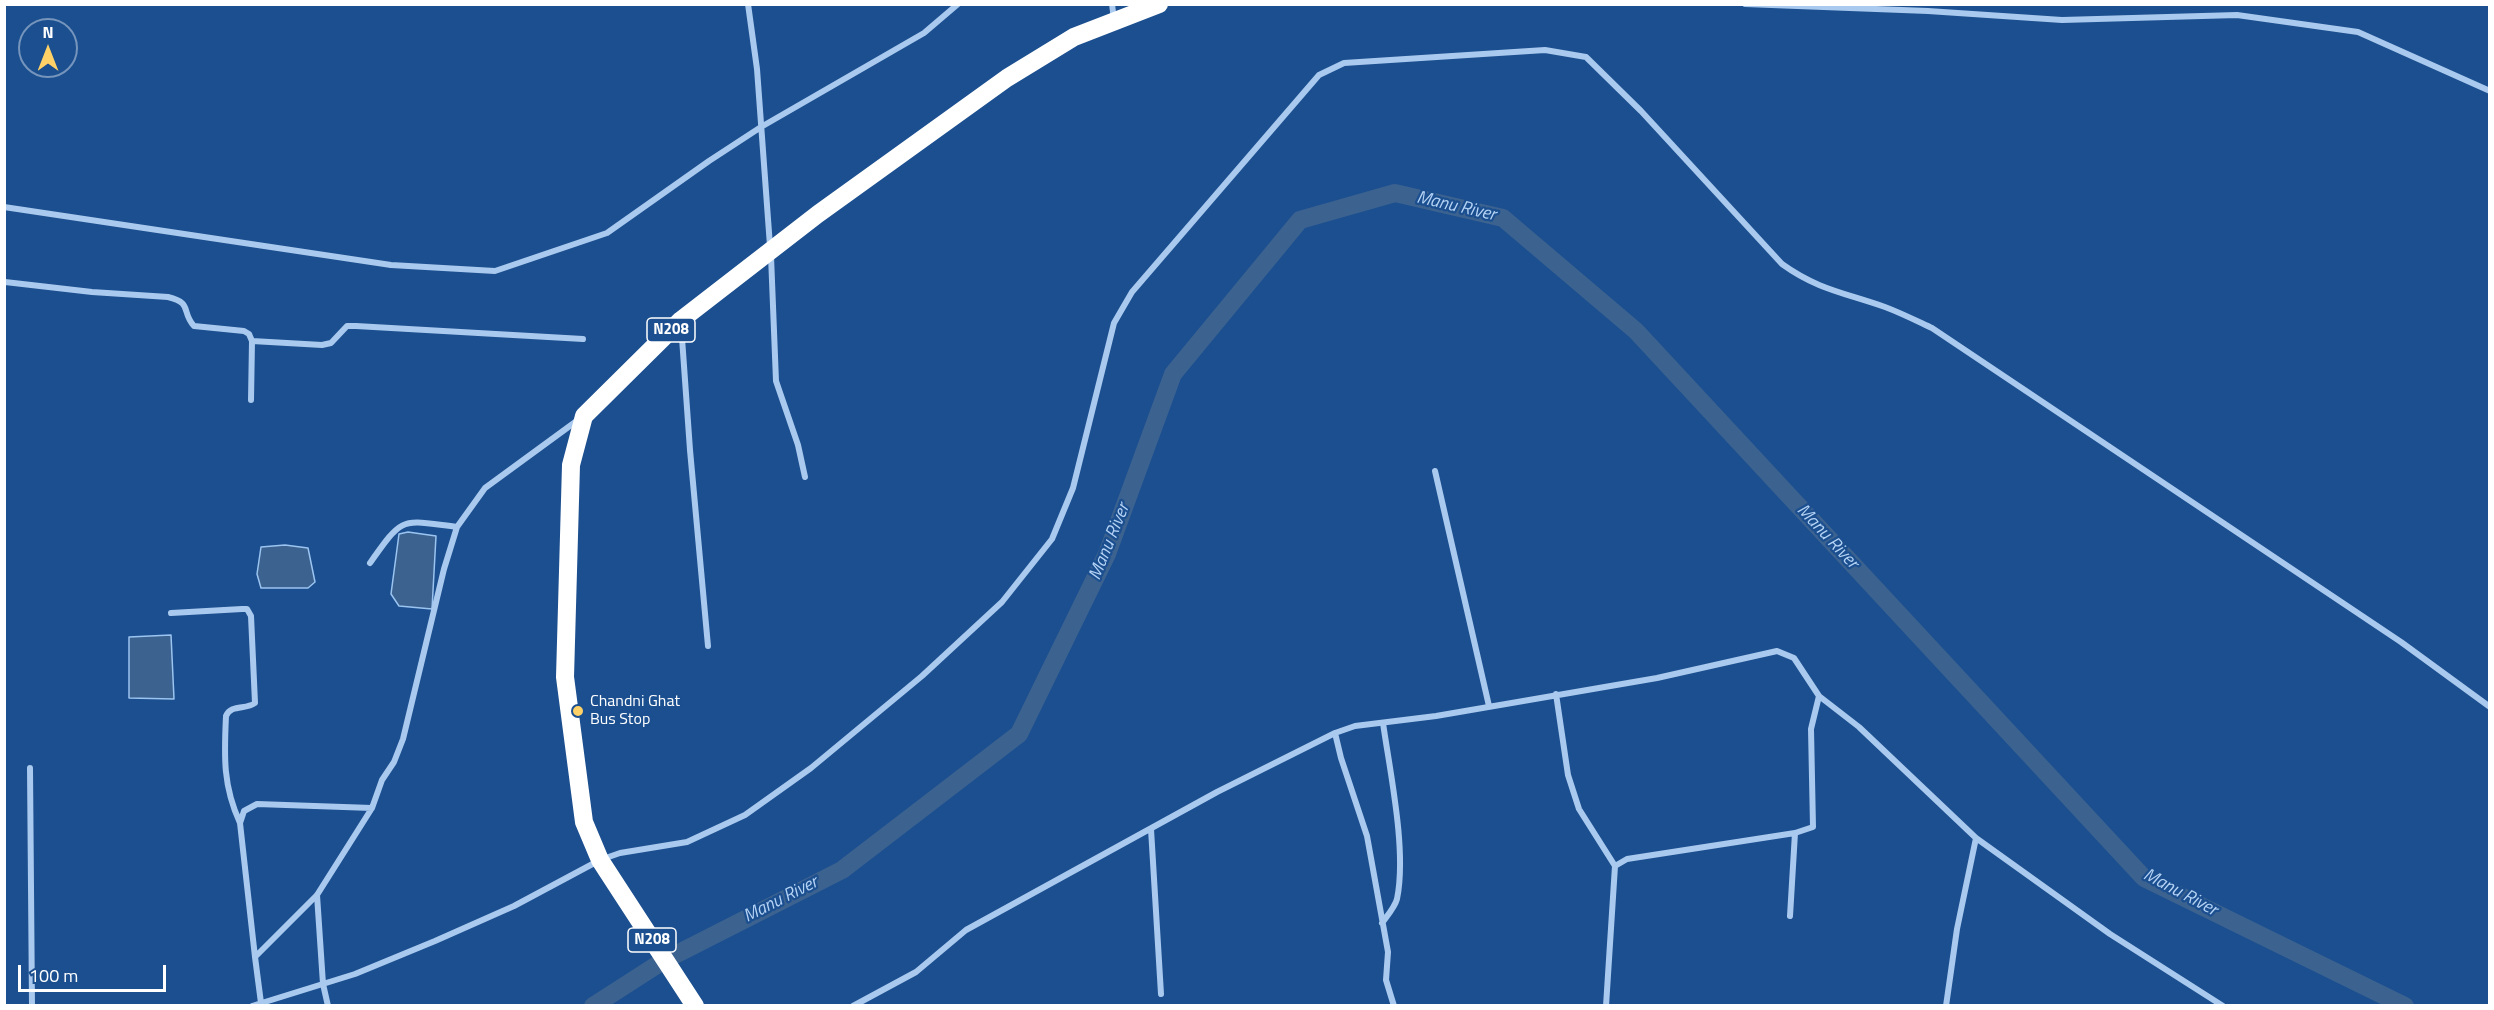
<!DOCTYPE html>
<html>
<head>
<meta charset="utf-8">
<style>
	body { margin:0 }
	#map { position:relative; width:2494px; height:1010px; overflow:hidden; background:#1b4f8f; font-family:"Titillium Web",sans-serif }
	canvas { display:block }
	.frame { position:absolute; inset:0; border:6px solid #fff; pointer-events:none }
	.north { position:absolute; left:18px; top:18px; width:60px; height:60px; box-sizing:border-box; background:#1b4f8f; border:2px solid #7695bc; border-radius:50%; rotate:0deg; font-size:16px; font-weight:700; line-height:24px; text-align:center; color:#fff }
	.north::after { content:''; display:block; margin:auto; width:21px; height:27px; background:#ffd166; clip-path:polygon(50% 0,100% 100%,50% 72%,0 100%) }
	.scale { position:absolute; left:18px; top:965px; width:148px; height:27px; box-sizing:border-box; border:3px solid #fff; border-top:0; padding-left:8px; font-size:18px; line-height:21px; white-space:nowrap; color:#fff; -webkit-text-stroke:4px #1b4f8f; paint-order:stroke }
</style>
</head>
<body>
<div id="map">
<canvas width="2494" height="1010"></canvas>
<div class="frame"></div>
<div class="north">N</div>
<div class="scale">100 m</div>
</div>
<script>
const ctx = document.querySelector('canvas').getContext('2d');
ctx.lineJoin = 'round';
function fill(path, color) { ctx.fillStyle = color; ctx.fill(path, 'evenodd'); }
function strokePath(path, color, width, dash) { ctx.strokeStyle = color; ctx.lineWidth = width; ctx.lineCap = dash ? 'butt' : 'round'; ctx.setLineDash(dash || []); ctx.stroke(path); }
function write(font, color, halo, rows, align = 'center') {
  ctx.font = font + ' "Titillium Web",sans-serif'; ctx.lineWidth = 4.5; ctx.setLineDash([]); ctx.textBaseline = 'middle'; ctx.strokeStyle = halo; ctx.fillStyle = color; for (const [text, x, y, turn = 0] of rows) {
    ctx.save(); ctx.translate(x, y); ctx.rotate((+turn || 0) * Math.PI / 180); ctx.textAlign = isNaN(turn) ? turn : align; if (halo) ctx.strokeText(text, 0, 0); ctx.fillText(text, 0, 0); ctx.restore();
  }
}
const water = new Path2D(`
	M408,532L436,536L432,609L399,606L391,594L399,534Z
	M285,545L308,548L315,582L308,588H261L257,574L261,547Z
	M171,635L174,699L129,698V637Z`);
const river = new Path2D(`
	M593,1006L663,961L842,870L1019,734L1107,554L1173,374L1300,220L1395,193L1503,218L1636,331L2144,878L2405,1006`);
const street = new Path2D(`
	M748,4L757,69L770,246
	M1112,4L1114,20
	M1745,4L1928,11L2062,20L2237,15L2358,32L2490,91
	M4,207L391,265L495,271L607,233L709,161L761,127L924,33L958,4
	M771,256L776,381L798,445L805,477
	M5,282L92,292L168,297C193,303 181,312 194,326L244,331L249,334L252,341L251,400
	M681,324L690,450L708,646
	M252,341L322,345L331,343L347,326H356L583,339
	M1435,471L1489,706
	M370,563C404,515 400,520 457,527
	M171,613L242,609H247L251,616L255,703C246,710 231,704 226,716C224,757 223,786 240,823
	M1556,694L1568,775L1579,809L1615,866
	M1335,733L1341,758L1367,836L1388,952L1386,980L1394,1006
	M30,768L32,1006
	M1151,829L1161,994
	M1976,838L2110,934L2223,1006
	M317,895L323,984L328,1006
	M1790,916L1795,833
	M1382,923C1387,916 1395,907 1397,899C1407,851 1390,772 1383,723
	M255,957L240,823L244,811L257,804L372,808
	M261,1003L255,957L317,895L372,808L382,780L394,762L403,739L444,569L457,527L485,488L578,420
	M252,1006L355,974L435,941L514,906L600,860L620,853L687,842L745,815L811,768L922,676L1002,602L1052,539L1073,488L1114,323L1132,292L1319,75L1344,63L1545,50L1586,57L1641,111L1782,264C1818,290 1846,293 1885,307C1901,313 1917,321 1932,328L2401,642L2490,707
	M853,1006L916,972L966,930L1217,792L1335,733L1355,726L1436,716L1657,678L1777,651L1794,658L1819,696L1859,727L1976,838L1957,929L1946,1006
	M1606,1006L1615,866L1627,859L1795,833L1813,827L1811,729L1819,696`);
const highway = new Path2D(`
	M695,1006L600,860L584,822L565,677L571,465L584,416L681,320L818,214L1007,78L1074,37L1159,4`);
const markers = [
	[578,711,6,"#ffd166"]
];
const shields = [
	[671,330,48],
	[652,940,48]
];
const shieldNames = [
	["N208",671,330],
	["N208",652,940]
];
const poiNames = [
	["Chandni Ghat",590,702],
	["Bus Stop",590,720]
];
const waterNames = [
	["Manu River",1456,207,13],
	["Manu River",1827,537,47],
	["Manu River",1110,542,-68],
	["Manu River",2180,893,28],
	["Manu River",781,900,-27]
];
fill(water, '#3c6290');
strokePath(water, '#9cc4f0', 1.5);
strokePath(river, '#3c6290', 18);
strokePath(street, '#a9c9ee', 6);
strokePath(highway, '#fff', 18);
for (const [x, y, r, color] of markers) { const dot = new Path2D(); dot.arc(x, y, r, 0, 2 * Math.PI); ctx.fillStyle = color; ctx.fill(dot); strokePath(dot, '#1b4f8f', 2); }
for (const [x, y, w] of shields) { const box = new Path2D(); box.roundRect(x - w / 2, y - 12, w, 24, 4.5); ctx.fillStyle = '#1b4f8f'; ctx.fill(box); strokePath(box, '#fff', 1.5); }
write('bold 15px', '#fff', null, shieldNames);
write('16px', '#fff', '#1b4f8f', poiNames, 'left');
write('italic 18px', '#b5d3f5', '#1b4f8f', waterNames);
</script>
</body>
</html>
